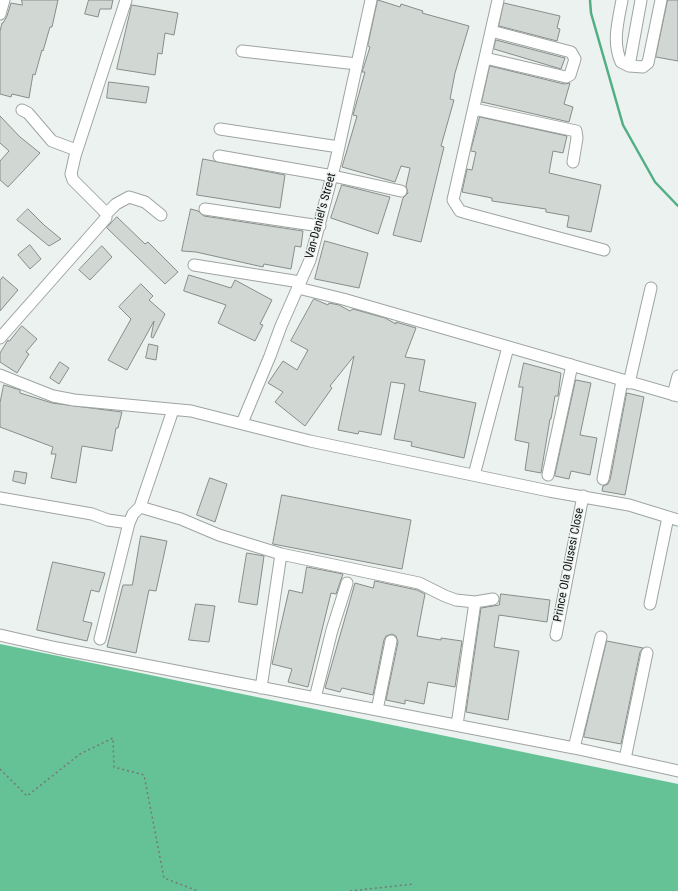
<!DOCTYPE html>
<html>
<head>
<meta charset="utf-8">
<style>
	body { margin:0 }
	canvas { display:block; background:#ecf2ef }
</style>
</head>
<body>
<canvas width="678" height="891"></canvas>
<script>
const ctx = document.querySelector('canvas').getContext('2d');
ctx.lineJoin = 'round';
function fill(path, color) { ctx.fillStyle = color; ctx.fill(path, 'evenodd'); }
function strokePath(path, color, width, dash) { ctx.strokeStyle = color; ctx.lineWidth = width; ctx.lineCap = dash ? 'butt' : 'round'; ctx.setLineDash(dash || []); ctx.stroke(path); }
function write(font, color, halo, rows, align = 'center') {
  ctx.font = font + ' "Roboto Condensed",sans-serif'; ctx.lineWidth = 3; ctx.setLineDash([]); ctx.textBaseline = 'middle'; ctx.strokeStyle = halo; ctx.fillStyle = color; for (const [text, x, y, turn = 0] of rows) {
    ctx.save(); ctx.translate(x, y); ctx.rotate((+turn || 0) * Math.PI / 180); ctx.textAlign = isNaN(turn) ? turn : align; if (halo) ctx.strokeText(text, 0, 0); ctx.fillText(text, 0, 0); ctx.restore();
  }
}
const forest = new Path2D(`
	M0,644L678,784V891H0Z`);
const stream = new Path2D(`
	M590,0L591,13L623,125L655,182L678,206`);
const building = new Path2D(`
	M22,0H58L52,27H50L43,51L42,50L35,75L33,74L29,98L12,94L11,97L0,94V31L2,23H3L7,16L11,3L22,5Z
	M89,0H113L111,9H100L98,17L85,14Z
	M378,0L400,7L401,4L423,11L422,13L469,26L455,73L450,99L454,100L441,146L444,147L421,242L393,235L403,198L408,193L406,186L410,168L401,166L395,182L342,167L357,116L353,115L365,72H362L370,47L368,46Z
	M668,0H678V61L656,57Z
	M504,3L560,16L557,28L560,29L557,41L499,26Z
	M132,5L178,13L174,35L165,33L162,54L158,53L155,75L117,69Z
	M496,40L565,58L561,69L494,49Z
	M490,66L564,84L570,83L564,104L573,107L569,122L482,102Z
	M109,82L149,87L146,103L107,98Z
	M0,116L20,137L40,153L8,187L0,180V161L9,151L0,143Z
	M480,117L567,136L563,153L553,151L549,173L601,185L591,232L567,227L569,216L546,212V209L492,201V198L462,192L467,169L472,170L476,152L471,151Z
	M203,159L285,175L280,208L197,195Z
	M342,185L390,197L378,234L331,218Z
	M28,209L44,225L61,239L49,246L22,224L17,220Z
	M191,209L198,211L204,216L303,231L301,247L295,246L291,269L264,264L263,267L196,252L182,251Z
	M117,217L145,244L148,242L178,272L165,284L107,228Z
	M325,241L368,253L359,288L315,279Z
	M30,245L41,259L30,269L18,255Z
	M102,246L112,257L90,280L79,270Z
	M189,275L231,288L235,280L272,300L260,324L263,325L255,341L218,323L226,305L184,291Z
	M3,277L18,290L0,311V281Z
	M141,284L153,296L149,300L165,314L153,338L151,337L154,321L127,370L108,360L131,319L119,307Z
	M314,299L328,305L329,303L339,305L350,311L353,309L385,318L396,324V322L416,328L405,357L425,360L419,391L476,403L464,458L411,446L412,442L394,439L405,384L391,382L381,435L359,431L358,434L338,430L354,356L330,386L332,388L305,426L275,402L283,392L268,383L283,361L297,370L308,350L291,341Z
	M22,326L37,339L26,352L29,354L17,373L0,362V353L8,340L9,341Z
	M149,344L158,346L156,360L146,358Z
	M60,362L69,368L59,384L50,378Z
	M524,363L561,373L558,396H555L551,419H550L541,473L525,470L529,443L515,440L523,387H519Z
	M576,380L591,383L580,435L597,438L590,475L571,471L569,479L555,476Z
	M4,385L20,390V393L52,403L122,412L118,428H116L112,451L82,446L76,483L51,478L56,454H51L53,447L0,427V403Z
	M627,393L644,397L625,495L602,491L603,486L608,484L610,480Z
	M15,471L27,473L25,484L13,481Z
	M210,478L227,484L215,522L197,515Z
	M282,495L411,520L402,569L273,544Z
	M141,536L167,541L156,591L149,590L136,653L107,647L123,585H132Z
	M247,553L264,556L257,605L239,602Z
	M53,562L105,573L99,592L91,590L83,621L92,623L87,641L37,630Z
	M307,567L343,574L336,594L331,593L308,687L288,682L292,669L272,664L289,590L302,593Z
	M375,581L417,590L425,594L417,636L441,640V638L462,641L455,687L428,682L424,704L405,700V704L386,700L398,642L396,636L392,634L386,636L384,640L373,695L342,688L340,692L325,688L355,583L373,588Z
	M501,594L550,600L547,622L499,615L494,647L519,651L508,720L466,712L481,608L499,605Z
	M196,604L215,606L209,642L189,640Z
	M607,641L643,648L640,652L621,744L584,737Z`);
const path = new Path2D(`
	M0,769L27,796L80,754L113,738L114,767L144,775L164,878L198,891
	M350,891L414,884`);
const minor = new Path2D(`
	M498,0L453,200L460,211L470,214L604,250
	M622,0C618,22 612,42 621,62L629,66L641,0
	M0,14L4,0
	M242,51L357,64
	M485,58L566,77L570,75L575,59L571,52L491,31
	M629,66L643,67L648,63L661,0
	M474,109L576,131L577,138L573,162
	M22,110L28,113L52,141L76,150
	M220,129L339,147
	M219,156L333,176L401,191
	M205,209L320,226
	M106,214L116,204L129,197L145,202L161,215
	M194,265L300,282
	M298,288L343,299L678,396
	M0,338L106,218V214L103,210L73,180L71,174L75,156L126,0
	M0,375L53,396L74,400L191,411L310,441L549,491L629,505L678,520
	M629,383L651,288
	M673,395L678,376
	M242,423L270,356L281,326L310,260L336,160L371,0
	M474,475L508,347
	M548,475L572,365
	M603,479L622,381
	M0,498L92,514L108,520L129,523L133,514L140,507L173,410
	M140,507L181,519L219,535L281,554
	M650,604L668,517
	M0,635L57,648L574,748L678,771
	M556,635L583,496
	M100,639L129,523
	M261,688L281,554L419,583L445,596L456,600L475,602L493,599
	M315,698L332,630L347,583
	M377,710L391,641
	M457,725L475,602
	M574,748L601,637
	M625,759L647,653`);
const streetNames = [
	["Van-Daniel’s Street",321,216,-75],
	["Prince Ola Olusesi Close",569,565,-79]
];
fill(forest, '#65c297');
strokePath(stream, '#52af85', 2.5);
fill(building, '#d1d8d4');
strokePath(building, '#878d8a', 1);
strokePath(minor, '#9ea5a1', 13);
strokePath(path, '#747876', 1.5, [2, 3]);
strokePath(minor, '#fff', 11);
write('12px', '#121413', '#ecf2ef', streetNames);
</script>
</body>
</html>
